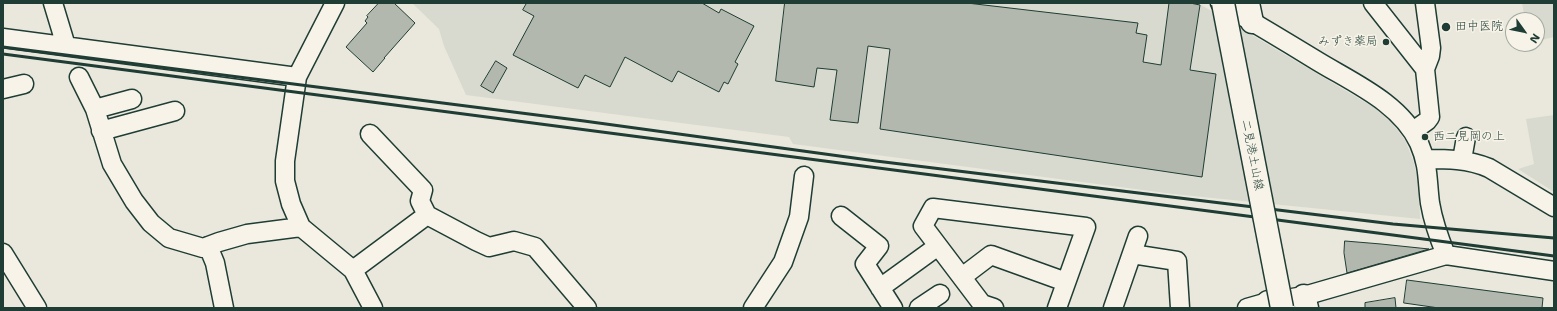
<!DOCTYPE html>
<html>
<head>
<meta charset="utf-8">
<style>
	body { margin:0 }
	#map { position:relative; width:1557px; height:311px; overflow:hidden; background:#eae8dd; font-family:"Shantell Sans",sans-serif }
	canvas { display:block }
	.frame { position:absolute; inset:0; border:4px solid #1f3d34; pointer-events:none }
	.north { position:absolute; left:1505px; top:12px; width:40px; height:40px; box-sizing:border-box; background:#f7f3e8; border:1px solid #a1aaa0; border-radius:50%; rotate:123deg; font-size:11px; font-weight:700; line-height:16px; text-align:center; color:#1f3d34 }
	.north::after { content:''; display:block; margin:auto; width:14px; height:18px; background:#1f3d34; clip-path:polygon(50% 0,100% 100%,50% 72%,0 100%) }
</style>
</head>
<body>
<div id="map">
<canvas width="1557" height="311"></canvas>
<div class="frame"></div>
<div class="north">N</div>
</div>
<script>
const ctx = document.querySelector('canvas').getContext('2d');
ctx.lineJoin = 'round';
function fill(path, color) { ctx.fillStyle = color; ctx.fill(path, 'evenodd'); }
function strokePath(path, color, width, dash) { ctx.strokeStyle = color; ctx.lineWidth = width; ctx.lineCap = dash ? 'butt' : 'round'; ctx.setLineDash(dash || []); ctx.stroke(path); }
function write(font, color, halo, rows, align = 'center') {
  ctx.font = font + ' "Shantell Sans","Klee One",sans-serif'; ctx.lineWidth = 3; ctx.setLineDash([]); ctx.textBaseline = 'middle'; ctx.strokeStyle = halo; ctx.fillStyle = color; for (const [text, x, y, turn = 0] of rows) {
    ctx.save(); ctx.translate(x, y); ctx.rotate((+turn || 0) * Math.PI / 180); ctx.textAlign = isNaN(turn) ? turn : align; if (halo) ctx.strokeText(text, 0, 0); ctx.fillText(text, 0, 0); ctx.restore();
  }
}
const built = new Path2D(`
	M412,3H1198L1375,108L1393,124L1405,140L1413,160L1419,183L1420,219L1173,194L793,144L789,137L466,95L444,46L439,29Z
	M1522,3H1554V37L1537,41V20H1525Z
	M1554,115V192L1518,169L1534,164L1526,119Z`);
const building = new Path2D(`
	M379,3H394L415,23L384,58H385L373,72L346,47L367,23L365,21L368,17L367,16Z
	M527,3H702L719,13L721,9L754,26L735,62L738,64L728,84L724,82L719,92L678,71L672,82L625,57L610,87L585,75L578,88L513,55L534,16L523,10Z
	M785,3H967L1138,23L1136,33L1147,35L1143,62L1161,65L1169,3H1190L1200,5L1190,70L1216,74L1202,177L880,129L890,49L868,46L858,123L830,120L837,70L817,68L814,87L776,81Z
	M496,61L507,68L493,93L481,86Z
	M1345,241L1381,244L1429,249L1347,273L1344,253Z
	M1407,280L1543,298L1542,308H1439L1404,303Z
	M1395,298L1396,308H1365V303Z`);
const minor = new Path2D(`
	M53,3L66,46
	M335,3L297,77L285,161V181L291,204L301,227L353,270L373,308
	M1220,3C1251,21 1283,40 1314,59C1351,82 1400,102 1419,143C1429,166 1427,180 1430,203C1433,221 1439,238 1446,255L1554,271
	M1373,3L1425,69
	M3,38L297,77
	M79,77L95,109L112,164L134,201L151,223L169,238L203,248L219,242L247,234L301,227
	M3,89L24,84
	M95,109L132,99
	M101,131L175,111
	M1413,131L1427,121L1430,117L1425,69L1430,56L1431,48L1425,3
	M1425,159C1447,159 1468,159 1489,168L1554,207
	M1462,160L1466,137
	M427,215L476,241L489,247L514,241L535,247L587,308
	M841,216L879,246L865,264L893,308
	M208,246L215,263L224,308
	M3,253L37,308
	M1132,254L1177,261L1180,308
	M353,270L427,215L420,201L423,190L370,134
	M962,277L991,255L1066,282
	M880,288L938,246
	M753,308L783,262L799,217L804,176
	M919,308L940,294
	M994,308L982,304L923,226L933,208L1086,227L1057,308
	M1113,308L1138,236
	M1247,308L1268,302L1304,296L1446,255`);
const major = new Path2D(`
	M1248,3L1252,22
	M1304,296L1307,308
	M1268,302L1269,308`);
const rail = new Path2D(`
	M3,47L584,121L876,161L1393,224L1554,238
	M3,54L1554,256`);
const majorBridge = new Path2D(`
	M1223,3L1282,308`);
const markers = [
	[1446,27,5,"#1f3d34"],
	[1386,42,4,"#1f3d34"],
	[1425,137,4,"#1f3d34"]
];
const poiNames = [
	["田中医院",1455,27],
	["みずき薬局",1378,42,"right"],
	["西二見岡の上",1433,137]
];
const streetNames = [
	["二見港土山線",1252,155,79]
];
fill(built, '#d9dacf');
fill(building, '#b2b8ae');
strokePath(building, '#1f3d34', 1);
strokePath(minor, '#1f3d34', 21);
strokePath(major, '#1f3d34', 25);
strokePath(minor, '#f7f3e8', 18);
strokePath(major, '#f7f3e8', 22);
strokePath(rail, '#1f3d34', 3);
strokePath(majorBridge, '#1f3d34', 25, []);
strokePath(majorBridge, '#f7f3e8', 22);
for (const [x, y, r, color] of markers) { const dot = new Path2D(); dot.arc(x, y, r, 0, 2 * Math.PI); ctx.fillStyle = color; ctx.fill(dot); strokePath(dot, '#f7f3e8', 1.5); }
write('12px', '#1f3d34', '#f7f3e8', poiNames, 'left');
write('12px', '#1f3d34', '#f7f3e8', streetNames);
</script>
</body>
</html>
